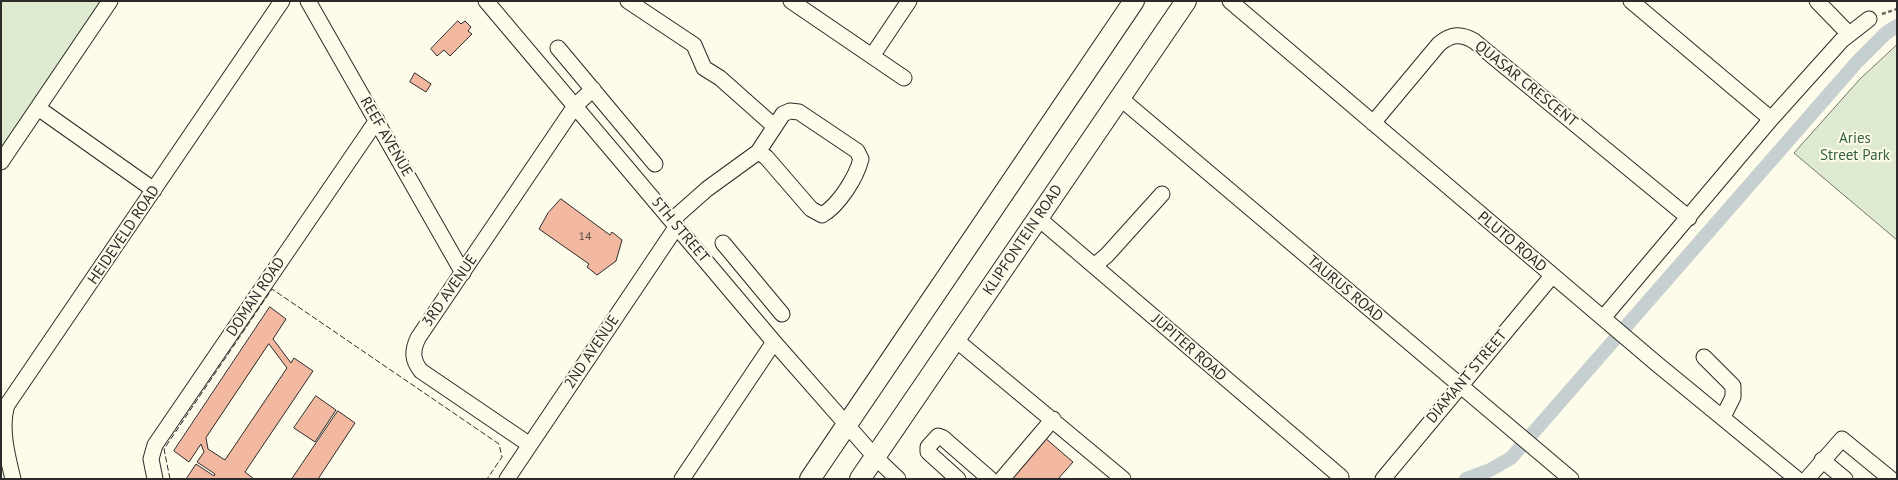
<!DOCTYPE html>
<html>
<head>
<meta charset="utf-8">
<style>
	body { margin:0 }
	#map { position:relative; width:1898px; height:480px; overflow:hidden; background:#fdfbea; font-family:"PT Sans",sans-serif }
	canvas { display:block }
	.frame { position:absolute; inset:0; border:2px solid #2b2b2b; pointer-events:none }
</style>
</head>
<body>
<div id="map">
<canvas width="1898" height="480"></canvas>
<div class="frame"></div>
</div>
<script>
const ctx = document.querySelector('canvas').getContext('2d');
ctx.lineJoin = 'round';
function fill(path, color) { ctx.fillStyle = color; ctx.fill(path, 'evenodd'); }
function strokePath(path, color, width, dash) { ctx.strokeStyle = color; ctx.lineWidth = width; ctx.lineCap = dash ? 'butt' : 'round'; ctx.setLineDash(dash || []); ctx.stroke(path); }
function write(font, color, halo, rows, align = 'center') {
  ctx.font = font + ' "PT Sans",sans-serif'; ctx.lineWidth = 4; ctx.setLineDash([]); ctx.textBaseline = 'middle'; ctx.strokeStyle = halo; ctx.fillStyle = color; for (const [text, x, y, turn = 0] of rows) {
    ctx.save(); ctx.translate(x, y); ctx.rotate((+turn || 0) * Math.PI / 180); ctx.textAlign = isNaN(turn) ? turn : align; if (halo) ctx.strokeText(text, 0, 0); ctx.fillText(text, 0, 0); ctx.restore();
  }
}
const green = new Path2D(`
	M1,1H101L1,150Z
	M1897,45V240L1794,153L1860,79Z`);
const canal = new Path2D(`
	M1466,479L1490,470L1511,458L1857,62L1886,33L1897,26`);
const building = new Path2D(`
	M458,21L461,24L465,21L471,27L468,31L472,34L450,56L444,50L437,56L431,49Z
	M415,73L431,84L426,92L410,82Z
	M561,199L610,235L612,232L622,240L616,261L597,275L587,267L589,264L539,229L548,213Z
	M270,307L286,319L273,339L291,363L294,358L313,371L245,472L254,479H186L196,464L214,476L215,474L197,462L204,452L201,444L189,462L174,451ZM269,344L287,368L225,460L208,449L206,438Z
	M316,396L336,410L315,442L294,428Z
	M338,411L355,423L318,479H292Z
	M1044,437L1073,462L1058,479H1008Z`);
const path = new Path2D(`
	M1882,14L1897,9`);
const minor = new Path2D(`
	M308,1L463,273
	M486,1L774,342L875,457L898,479
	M628,1L694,45L704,68L720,78L774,126
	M791,1L904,78
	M1230,1L1657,364L1797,479
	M1631,1L1771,119
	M1817,1L1848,33
	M558,48L655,164
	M872,56L909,1
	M1120,98L1571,479
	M38,108L154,190
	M1373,123L1439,44C1451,34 1461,33 1474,41L1689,218
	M1,162L110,1
	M1038,218L1341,477
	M672,220L707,189L758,152L783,114L790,111L799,112L857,151L861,159C856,178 839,205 822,215L811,209L766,157L758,152
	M723,243L782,314
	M1094,266L1107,255L1162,194
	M1603,318L1771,119L1842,40L1869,19
	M956,340L1123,479
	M1704,357L1733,386V397L1723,417
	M530,445L421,371C412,360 412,351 418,338L575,106L593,89
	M1822,460L1845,479
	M13,479C7,455 0,427 7,405L282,1
	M155,479L151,459L155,445L377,120
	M507,479L677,226
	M682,479L774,342
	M958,479L928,452V447L938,436L943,438L990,479
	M1002,479L1053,419
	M1383,479L1552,276
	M1807,479L1842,439L1891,479`);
const major = new Path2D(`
	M810,479L1134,1
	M860,479L1186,1`);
const fence = new Path2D(`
	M170,479L164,449L272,289L499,444L502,457L487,479`);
const numberNames = [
	["14",585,237]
];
const streetNames = [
	["QUASAR CRESCENT",1526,84,39],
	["REEF AVENUE",386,137,60],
	["5TH STREET",680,230,50],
	["HEIDEVELD ROAD",124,235,-56],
	["KLIPFONTEIN ROAD",1023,240,-56],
	["PLUTO ROAD",1512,242,40],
	["TAURUS ROAD",1345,289,40],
	["3RD AVENUE",450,291,-55],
	["DOMAN ROAD",256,297,-56],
	["JUPITER ROAD",1189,348,41],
	["2ND AVENUE",592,352,-56],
	["DIAMANT STREET",1467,377,-50]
];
const parkNames = [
	["Aries",1855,139],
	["Street Park",1855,156]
];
fill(green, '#deebd1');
strokePath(green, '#74746e', 1);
strokePath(canal, '#c7d0d0', 14);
fill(building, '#f2b8a0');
strokePath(building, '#2b2b2b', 1);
strokePath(minor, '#2b2b2b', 17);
strokePath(major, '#2b2b2b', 22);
strokePath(path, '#6a6964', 2.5, [4, 2.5]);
strokePath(minor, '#fdfbea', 15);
strokePath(major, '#fdfbea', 20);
strokePath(fence, '#2b2b2b', 1, [6, 2.5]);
write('12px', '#5d4e48', null, numberNames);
write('15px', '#2b2b2b', '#fdfbea', streetNames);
write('15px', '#34623c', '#fdfbea', parkNames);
</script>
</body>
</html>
